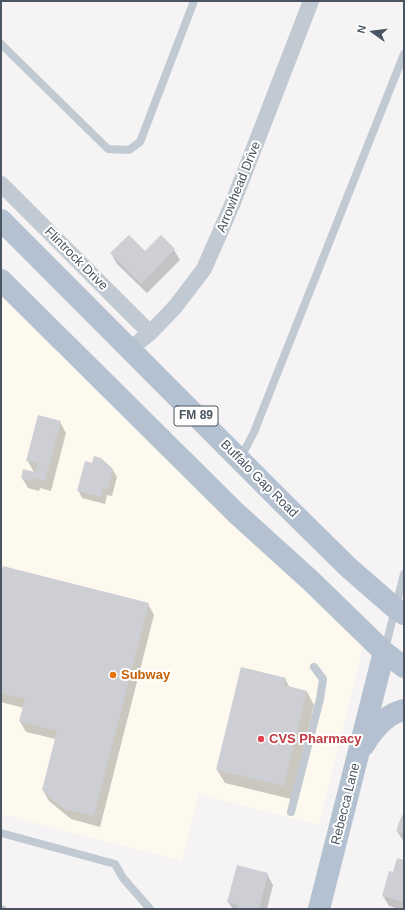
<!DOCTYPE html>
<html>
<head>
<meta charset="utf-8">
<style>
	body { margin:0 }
	#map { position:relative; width:405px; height:910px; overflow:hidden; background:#f5f3f3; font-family:Arial,sans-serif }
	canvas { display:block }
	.frame { position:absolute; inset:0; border:2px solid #4a5561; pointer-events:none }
	.north { position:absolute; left:353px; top:12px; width:40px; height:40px; -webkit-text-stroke:3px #fff; paint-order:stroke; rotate:284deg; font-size:11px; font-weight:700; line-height:16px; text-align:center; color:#4a5561 }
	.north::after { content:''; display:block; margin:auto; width:14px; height:18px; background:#4a5561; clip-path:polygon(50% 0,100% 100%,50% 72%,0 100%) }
</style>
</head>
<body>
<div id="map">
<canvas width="405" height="910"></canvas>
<div class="frame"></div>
<div class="north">N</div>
</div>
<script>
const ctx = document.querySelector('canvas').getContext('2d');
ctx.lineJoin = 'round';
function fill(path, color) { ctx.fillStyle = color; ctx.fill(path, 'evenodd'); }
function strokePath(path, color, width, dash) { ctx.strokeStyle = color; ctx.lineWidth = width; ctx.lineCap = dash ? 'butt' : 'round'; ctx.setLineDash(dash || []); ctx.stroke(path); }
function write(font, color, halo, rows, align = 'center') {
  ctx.font = font + ' Arial,sans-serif'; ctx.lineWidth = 4; ctx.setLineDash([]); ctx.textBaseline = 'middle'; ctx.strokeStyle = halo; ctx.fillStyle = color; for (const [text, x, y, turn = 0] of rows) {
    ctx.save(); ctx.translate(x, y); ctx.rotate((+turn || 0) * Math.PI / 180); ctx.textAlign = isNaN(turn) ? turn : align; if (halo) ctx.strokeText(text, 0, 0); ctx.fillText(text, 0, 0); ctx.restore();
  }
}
const commercial = new Path2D(`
	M1,290L364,643L319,825L199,794L182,861L1,814Z`);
const shadow = new Path2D(`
	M174,250L180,260L147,293L117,264L111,253Z
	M60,422L66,433L51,491L40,488L39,491L28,488L22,478L34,472L27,460Z
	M113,470L117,477L112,496L107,495L105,504L82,498L78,490Z
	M1,576L148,604L154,615L100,827L71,819L49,801L43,790L56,739L26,732L20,721L24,708L1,702Z
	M285,679L290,688L307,692L314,705L291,799L225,783L217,770Z
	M404,816V842L397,831Z
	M404,861V909H399L389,906L383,896L394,874Z
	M267,874L273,885L267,909H233L228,902Z
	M1,905L5,906L7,909H1Z`);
const building = new Path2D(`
	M129,235L145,251L161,235L175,249L141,284L110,253Z
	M38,415L61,421L45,481L34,478V481L21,478L23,469L35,472L38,463L26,461Z
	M94,456L101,458L113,469L108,489L103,488L101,497L77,491L85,461L92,463Z
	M3,566L149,603L94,816L64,809L42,790L57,731L19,721L25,699L1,693V572Z
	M241,667L286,678L284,685L307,691L284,786L216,770Z
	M402,815H404V834L396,831Z
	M397,858L404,860V902L382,896L389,871L393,872Z
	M237,865L268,873L259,909H237L238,905L227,902Z`);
const service = new Path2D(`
	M1,44L108,149L129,150L140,142L194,1
	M240,459L254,432L404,54
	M385,649L404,574
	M291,812L320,699L323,679L314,667
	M1,833L115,864L123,878L150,909`);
const minor = new Path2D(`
	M1,184L150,333
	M130,349L150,333L175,307L204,269L232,205L311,1`);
const primary = new Path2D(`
	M1,220L282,502L349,568L395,608L404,614
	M1,280L236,513L311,581L384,652L404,667
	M364,745C373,730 386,714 404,710
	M319,909L384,652`);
const markers = [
	[113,675,4,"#e8710a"],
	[261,739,4,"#e0444e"]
];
const shields = [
	[196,416,44]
];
const shieldNames = [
	["FM 89",196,416]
];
const streetNames = [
	["Arrowhead Drive",239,187,-68],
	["Flintrock Drive",76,259,45],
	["Buffalo Gap Road",259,479,45],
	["Rebecca Lane",346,804,-76]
];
const foodNames = [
	["Subway",121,675]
];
const healthNames = [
	["CVS Pharmacy",269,739]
];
fill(commercial, '#fdf9ef');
fill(shadow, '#0003');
fill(building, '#cdcfd5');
strokePath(service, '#c1c9d2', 8);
strokePath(minor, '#c1c9d2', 16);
strokePath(primary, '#b3c1d1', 22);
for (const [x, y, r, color] of markers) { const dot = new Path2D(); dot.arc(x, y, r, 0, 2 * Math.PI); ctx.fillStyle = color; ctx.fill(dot); strokePath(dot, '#fff', 1.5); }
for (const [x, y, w] of shields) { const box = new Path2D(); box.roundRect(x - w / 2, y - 10, w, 20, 3); ctx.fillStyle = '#fff'; ctx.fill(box); strokePath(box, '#4a5561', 1); }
write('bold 12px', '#4a5561', null, shieldNames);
write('13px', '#4a5561', '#fff', streetNames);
write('bold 13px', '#c56008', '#fff', foodNames, 'left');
write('bold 13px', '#be3a42', '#fff', healthNames, 'left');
</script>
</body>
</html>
